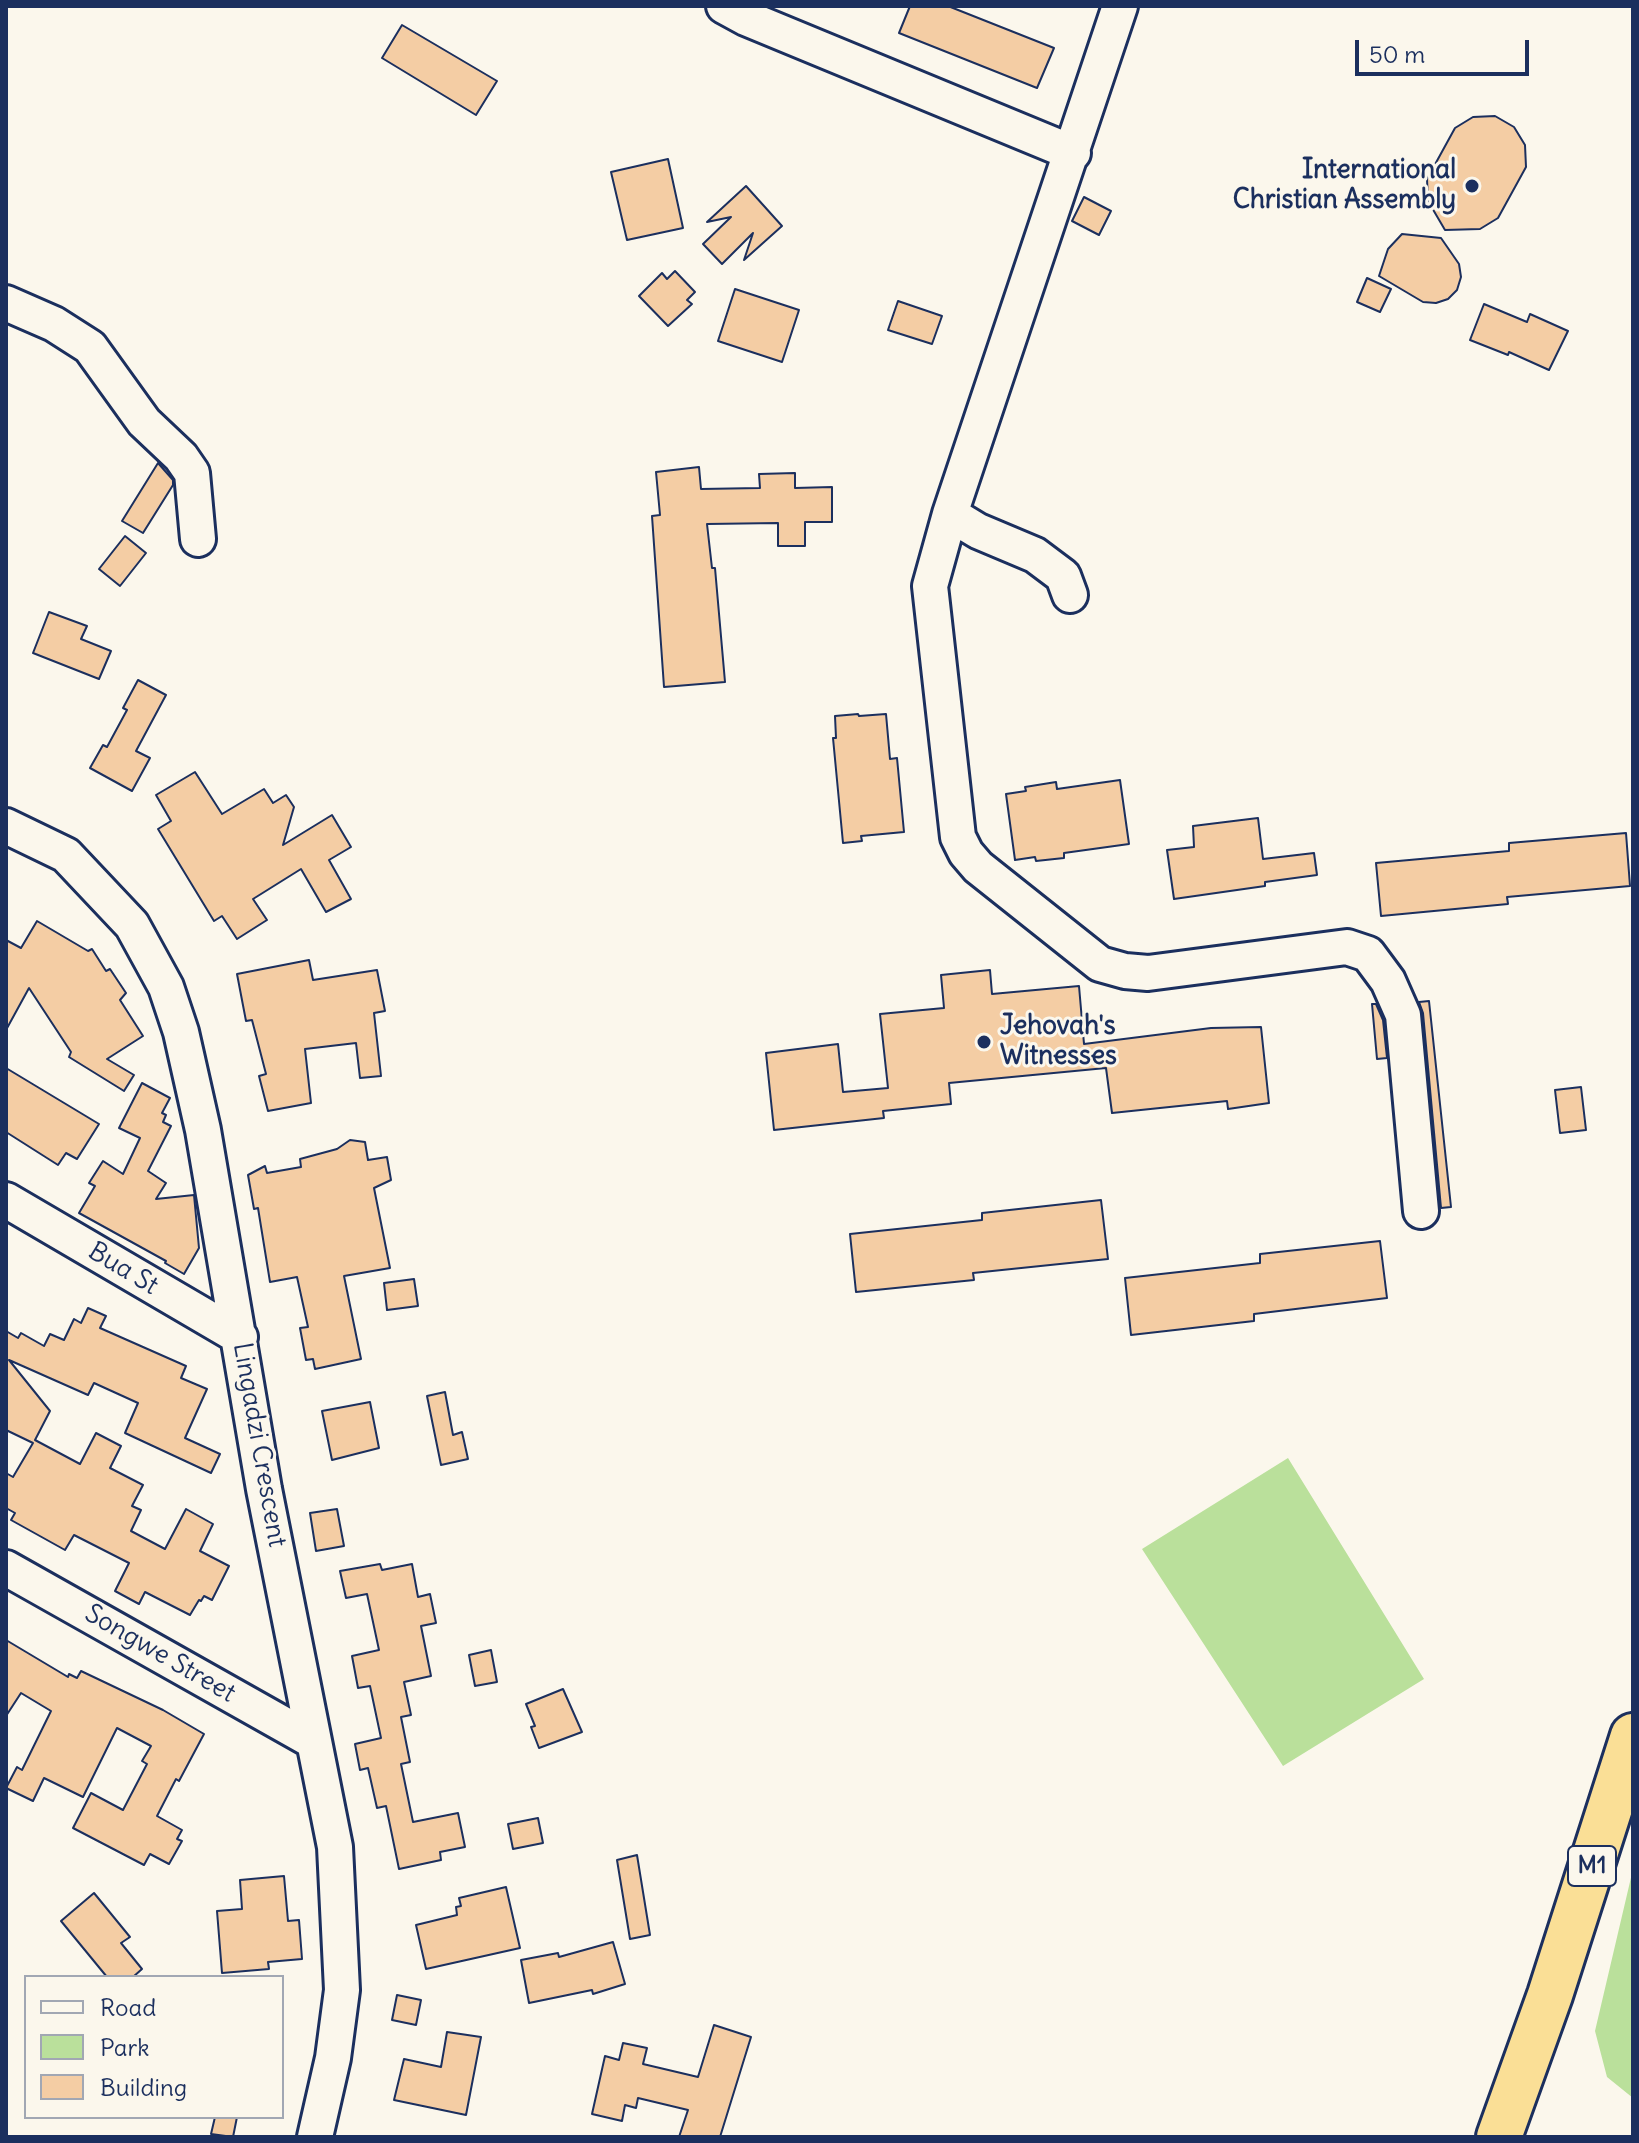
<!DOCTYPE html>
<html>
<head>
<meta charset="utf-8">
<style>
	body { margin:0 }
	#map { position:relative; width:1639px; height:2143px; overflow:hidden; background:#fbf7ec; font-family:Delius,sans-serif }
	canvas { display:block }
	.frame { position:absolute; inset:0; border:8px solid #1b2f5e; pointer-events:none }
	.legend { position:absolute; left:24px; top:1975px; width:260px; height:144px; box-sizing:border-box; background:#fbf7ec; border:2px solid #a1a7b3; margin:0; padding:10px 14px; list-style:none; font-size:24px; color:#1b2f5e }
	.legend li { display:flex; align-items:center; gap:16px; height:40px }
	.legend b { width:40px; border:2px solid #a1a7b3 }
	.scale { position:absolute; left:1355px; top:40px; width:174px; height:36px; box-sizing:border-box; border:4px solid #1b2f5e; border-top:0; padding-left:10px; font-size:24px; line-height:28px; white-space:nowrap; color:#1b2f5e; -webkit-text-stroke:6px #fbf7ec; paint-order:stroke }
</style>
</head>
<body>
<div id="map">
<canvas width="1639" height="2143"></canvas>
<div class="frame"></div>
<ul class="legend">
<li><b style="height:10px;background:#fbf7ec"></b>Road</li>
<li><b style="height:22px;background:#bae09b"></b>Park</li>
<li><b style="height:22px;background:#f4cda4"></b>Building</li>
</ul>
<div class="scale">50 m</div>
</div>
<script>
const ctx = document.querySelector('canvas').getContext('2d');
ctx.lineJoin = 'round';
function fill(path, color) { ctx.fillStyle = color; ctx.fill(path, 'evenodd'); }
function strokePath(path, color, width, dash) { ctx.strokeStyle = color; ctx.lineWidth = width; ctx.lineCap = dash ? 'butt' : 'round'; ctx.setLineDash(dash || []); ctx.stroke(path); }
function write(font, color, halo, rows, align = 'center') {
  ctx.font = font + ' Delius,sans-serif'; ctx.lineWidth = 6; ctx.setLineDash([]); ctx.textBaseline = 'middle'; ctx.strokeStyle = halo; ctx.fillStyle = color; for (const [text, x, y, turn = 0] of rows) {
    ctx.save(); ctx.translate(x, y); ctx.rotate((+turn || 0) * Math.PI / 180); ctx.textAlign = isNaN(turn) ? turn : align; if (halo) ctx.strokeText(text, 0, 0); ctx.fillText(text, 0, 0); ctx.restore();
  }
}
const green = new Path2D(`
	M1288,1458L1424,1679L1283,1766L1142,1549Z
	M1633,1869V2098L1607,2077L1595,2031Z`);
const building = new Path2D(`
	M910,6H948L1054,48L1037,88L899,33Z
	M402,25L497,81L476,115L382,58Z
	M1495,116L1514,127L1525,145L1526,167L1498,218L1480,229L1445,230L1428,201L1427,179L1455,128L1473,117Z
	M668,159L683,228L627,240L611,172Z
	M746,186L782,226L744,260L753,233L722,264L703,244L731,217L707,222Z
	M1084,197L1111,211L1099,235L1072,221Z
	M1402,234L1441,238L1459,264L1461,277L1457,290L1448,299L1436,303L1423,302L1379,276L1388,249Z
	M675,271L695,292L687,300L692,304L668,326L639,296L662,273L667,279Z
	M1367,278L1391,289L1380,312L1357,302Z
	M735,289L799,310L782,362L718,341Z
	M898,301L942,316L932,344L888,330Z
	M1484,304L1527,322L1530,314L1568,331L1549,370L1509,352L1508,355L1470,340Z
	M158,463L173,480V485L143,533L122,521Z
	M699,467L701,489L760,488L759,474L795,473V488L832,487V522H805V546H778V523L707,524L712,568H715L725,682L664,687L652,516L660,515L656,472Z
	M125,536L146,553L120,586L99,569Z
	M49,612L87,626L81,639L111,651L99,679L33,653Z
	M138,680L166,695L136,751L150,758L132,791L90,768L103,745L107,747L127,710L123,708Z
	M858,714L859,716L886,714L890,759L897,758L904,832L861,836L862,841L843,843L833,738H836L835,716Z
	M195,772L222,814L264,789L273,803L286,795L294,807L283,845L332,815L351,847L329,860L351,899L326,912L301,869L253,899L267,920L237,939L222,916L214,921L158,829L171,821L156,795Z
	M1120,780L1129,844L1064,853V858L1036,861L1035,857L1015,860L1006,794L1026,791L1025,787L1056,782L1057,789Z
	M1258,818L1263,859L1314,853L1317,875L1265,882V886L1174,899L1167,850L1194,847L1193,826Z
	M1626,833L1630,886L1507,897L1508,904L1381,916L1376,863L1509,851V843Z
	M37,921L88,951L92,949L106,971L110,969L126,993L120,1000L143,1036L107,1059L134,1075L124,1091L69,1057L71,1052L29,988L6,1030V940L21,948Z
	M309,960L313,980L377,970L385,1011L374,1013L381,1076L360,1078L356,1043L305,1049L311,1103L268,1111L259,1076L266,1074L252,1020L246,1021L237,974Z
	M990,970L992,994L1079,986L1084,1044L1211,1028L1261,1027L1269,1103L1228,1109L1227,1101L1112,1113L1106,1068L949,1083L951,1104L883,1111L884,1118L774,1130L766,1053L838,1044L843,1092L888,1088L880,1014L944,1008L941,975Z
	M1429,1001L1451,1207L1441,1208L1423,1013L1419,1002Z
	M1372,1004H1376L1383,1020L1387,1058L1377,1059Z
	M6,1068L99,1124L77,1159L66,1153L58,1165L6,1132Z
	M142,1083L170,1098L162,1113L166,1115L163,1122L171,1126L148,1171L166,1183L156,1199L194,1195L199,1248L184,1274L165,1263L166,1261L79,1213L95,1186L89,1183L103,1161L123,1174L140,1138L119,1128Z
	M1581,1087L1586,1130L1560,1133L1555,1090Z
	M350,1140L365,1142L368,1160L387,1157L391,1180L374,1188L390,1268L344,1276L361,1359L315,1369L313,1359L306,1360L300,1328L308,1327L297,1277L270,1282L258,1208L254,1209L248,1175L265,1166L267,1173L301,1167L300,1159L337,1149Z
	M1101,1200L1108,1259L973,1273L974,1280L856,1292L850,1234L982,1220V1213Z
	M1380,1241L1387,1298L1254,1314V1321L1131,1335L1125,1278L1260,1263V1254Z
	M414,1279L418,1306L387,1310L384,1283Z
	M88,1308L106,1316L100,1328L186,1366L181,1378L207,1389L185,1438L220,1454L211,1473L125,1433L138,1403L94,1383L88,1395L9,1360L50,1411L35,1440L80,1464L96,1433L121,1446L110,1468L143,1485L132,1506L141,1510L131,1531L165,1549L186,1509L213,1524L200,1551L229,1566L212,1600L204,1596L201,1601L199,1600L190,1615L145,1592L139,1604L115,1591L129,1563L74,1535L65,1550L11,1520L15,1513L6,1508V1473L13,1477L33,1443L6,1430V1331L18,1338L21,1333L44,1346L50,1334L64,1340L74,1319L81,1323Z
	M445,1392L453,1435L462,1432L468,1459L441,1465L427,1396Z
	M370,1402L379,1448L332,1460L322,1411Z
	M337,1509L344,1546L316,1551L310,1513Z
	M380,1564L382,1570L412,1564L418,1597L430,1594L436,1623L421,1626L431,1676L404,1682L411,1715L401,1717L410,1762L401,1764L413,1822L458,1813L465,1847L440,1852L441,1860L399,1869L386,1806L377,1808L368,1768L360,1770L355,1744L381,1738L370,1686L358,1688L352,1656L379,1650L367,1594L346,1598L340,1571Z
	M6,1640L68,1677L69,1674L77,1678L81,1671L163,1710L204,1734L179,1781L176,1779L157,1816L182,1830L177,1839L182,1841L169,1864L150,1854L144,1865L73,1828L91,1793L123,1810L147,1764L142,1761L151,1746L117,1728L83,1797L44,1778L33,1801L6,1788L17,1767L22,1770L51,1711L21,1693L6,1716Z
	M491,1650L497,1682L475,1686L469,1655Z
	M563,1689L582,1732L539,1748L531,1727L535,1726L526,1704Z
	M538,1818L543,1843L513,1849L508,1824Z
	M637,1855L650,1935L630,1939L617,1860Z
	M284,1876L288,1921L299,1920L302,1959L268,1962L269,1969L222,1973L217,1911L242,1909L240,1880Z
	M506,1887L520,1948L426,1969L416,1925L457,1915L456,1907L461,1906L459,1898Z
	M94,1893L130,1937L121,1943L142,1969L133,1977H107L61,1921Z
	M613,1942L625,1984L593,1994L592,1990L529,2003L521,1960L558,1953L559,1957Z
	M397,1995L421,2000L416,2025L392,2020Z
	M714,2025L751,2037L720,2137H679L688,2110L638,2098L636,2108L625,2105L622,2121L592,2114L605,2056L619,2060L623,2043L647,2048L643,2064L698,2077Z
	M447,2032L481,2037L466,2115L394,2100L404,2059L441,2067Z
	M215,2117H237L233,2137L211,2134Z`);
const minor = new Path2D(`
	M724,6L746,18L1073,153
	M1120,6L950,514L930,586L958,837L966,853L978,867L1100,964L1125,971L1148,973L1347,947L1368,954L1388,981L1403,1015L1421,1211
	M6,303L54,324L90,347L144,422L181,457L192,473L198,539
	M950,514L978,531L1035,555L1063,576L1070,595
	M6,826L66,855L132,925L166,987L181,1032L203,1130L264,1489L335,1847L342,1990L333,2058L315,2137
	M6,1200L240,1337
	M6,1568L313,1741`);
const highway = new Path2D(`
	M1499,2137L1550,1995L1633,1736`);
const markers = [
	[1472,186,8,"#1b2f5e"],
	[984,1042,8,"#1b2f5e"]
];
const shields = [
	[1592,1866,48]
];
const shieldNames = [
	["M1",1592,1866]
];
const poiNames = [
	["International",1456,171],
	["Christian Assembly",1456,201],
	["Jehovah's",1000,1027,"left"],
	["Witnesses",1000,1057,"left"]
];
const streetNames = [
	["Bua St",123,1269,31],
	["Lingadzi Crescent",259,1445,80],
	["Songwe Street",160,1654,30]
];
fill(green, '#bae09b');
fill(building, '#f4cda4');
strokePath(building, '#1b2f5e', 2);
strokePath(minor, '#1b2f5e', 40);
strokePath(highway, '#1b2f5e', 50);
strokePath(minor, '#fbf7ec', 34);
strokePath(highway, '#fadf96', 44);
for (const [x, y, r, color] of markers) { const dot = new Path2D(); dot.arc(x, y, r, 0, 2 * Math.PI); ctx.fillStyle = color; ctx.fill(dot); strokePath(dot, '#fbf7ec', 3); }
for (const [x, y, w] of shields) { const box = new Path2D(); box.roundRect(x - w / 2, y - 20, w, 40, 6); ctx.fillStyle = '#fbf7ec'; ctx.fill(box); strokePath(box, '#1b2f5e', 2); }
write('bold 24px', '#1b2f5e', null, shieldNames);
write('bold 26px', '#1b2f5e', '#fbf7ec', poiNames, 'right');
write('26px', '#1b2f5e', '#fbf7ec', streetNames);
</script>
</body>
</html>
